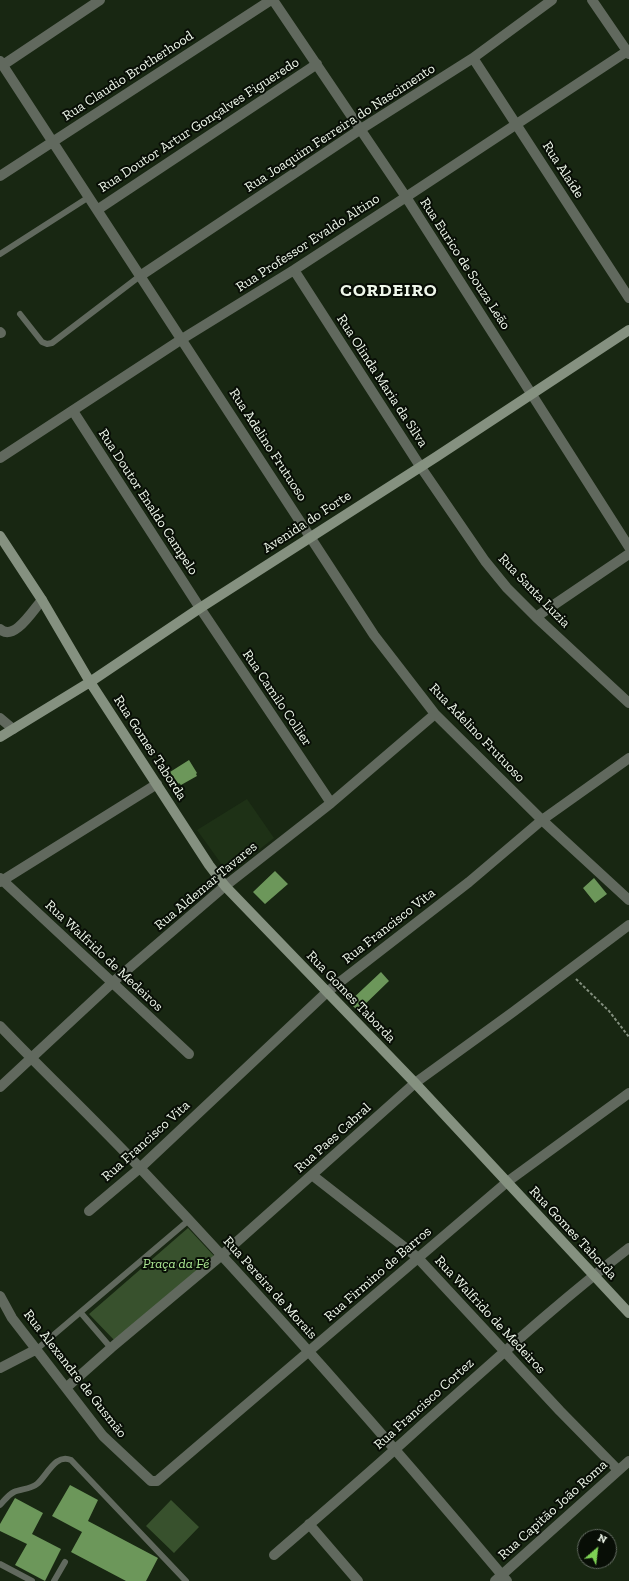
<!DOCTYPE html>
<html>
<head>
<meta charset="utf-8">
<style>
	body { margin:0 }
	#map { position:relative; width:629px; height:1581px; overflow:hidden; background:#182712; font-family:"Zilla Slab",serif }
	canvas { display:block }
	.north { position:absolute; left:577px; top:1529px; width:40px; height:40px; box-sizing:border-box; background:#080e06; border:1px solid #646c62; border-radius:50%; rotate:28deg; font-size:11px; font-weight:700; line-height:16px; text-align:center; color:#eff8eb }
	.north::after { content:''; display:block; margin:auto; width:14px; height:18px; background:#7dd154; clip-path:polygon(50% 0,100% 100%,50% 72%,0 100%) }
</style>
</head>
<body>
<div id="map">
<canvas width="629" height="1581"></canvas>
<div class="north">N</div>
</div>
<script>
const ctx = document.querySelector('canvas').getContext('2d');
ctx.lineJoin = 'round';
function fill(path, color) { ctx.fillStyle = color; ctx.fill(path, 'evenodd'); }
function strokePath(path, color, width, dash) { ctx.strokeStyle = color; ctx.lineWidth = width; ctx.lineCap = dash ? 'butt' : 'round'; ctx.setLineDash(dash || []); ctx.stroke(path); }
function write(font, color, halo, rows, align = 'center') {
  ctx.font = font + ' "Zilla Slab",serif'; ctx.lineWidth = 4; ctx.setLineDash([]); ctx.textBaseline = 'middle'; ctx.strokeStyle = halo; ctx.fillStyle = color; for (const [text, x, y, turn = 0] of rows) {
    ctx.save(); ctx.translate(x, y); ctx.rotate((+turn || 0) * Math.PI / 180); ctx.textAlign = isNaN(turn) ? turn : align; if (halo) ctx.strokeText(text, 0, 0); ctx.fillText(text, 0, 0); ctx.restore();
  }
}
const built = new Path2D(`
	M247,799L274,838L233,870H228L225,869L197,830Z`);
const green = new Path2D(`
	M188,1228L214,1256L115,1341L89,1314Z
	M171,1500L199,1527L174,1553L146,1526Z`);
const building = new Path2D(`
	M189,760L197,773L196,774L197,776L181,785L179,783L178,784L170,772Z
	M275,871L288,884L265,904L253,892Z
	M594,878L607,894L595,903L583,888Z
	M381,972L389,981L358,1011L349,1002Z
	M70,1485L98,1500L88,1521L158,1558L146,1581H126L71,1552L82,1532L52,1516Z
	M15,1498L43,1513L32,1534L61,1549L45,1581L15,1565L27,1544L0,1531V1524Z`);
const path = new Path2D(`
	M576,979L609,1011L629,1037`);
const lane = new Path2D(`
	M0,254L89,197
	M20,314L42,342L47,344L52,343L140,276
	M81,1313L111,1348
	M37,1349L189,1220
	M0,1505C4,1501 8,1495 14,1492C21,1489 31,1489 37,1484C47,1476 55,1453 71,1460L186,1581
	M0,1564L32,1581
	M54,1581L65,1562`);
const street = new Path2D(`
	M273,0L406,197L629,547
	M592,0L629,54
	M473,58L629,298
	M0,61L374,635L435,714L542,820L629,900
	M3,65L100,0
	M0,176L271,0
	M97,210L317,64
	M294,270L420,466L485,561L507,588L536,617L629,703
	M140,276L361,129L473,58L552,0
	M0,332L1,333
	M73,411L200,608L331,803
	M0,458L182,339L294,270L406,197L629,50
	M536,617L629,554
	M0,629C14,642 33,610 42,600
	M0,718L13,729
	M0,878L189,1054
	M0,882L157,784
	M0,1026C46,1074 95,1120 141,1169C267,1302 389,1440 507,1581
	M0,1087L113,982L225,886L331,803L435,714
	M312,1175L417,1257L560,1411L618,1470
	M89,1211L140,1168L327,992L469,882L542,820L629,758
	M0,1296L12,1318L103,1436L151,1481H157L507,1182L629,1093
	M0,1368L37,1349
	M67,1387L111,1348L222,1255L415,1083L513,1012L629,925
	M309,1524L358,1581
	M274,1555C324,1512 374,1469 422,1425C490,1365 557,1303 629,1248
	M495,1581L629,1461`);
const secondary = new Path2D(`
	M0,536L42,600L90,682L209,865L225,886L415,1083L629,1313
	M0,737L90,682L200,608L436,457L629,330`);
const streetNames = [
	["Rua Claudio Brotherhood",128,76,-33],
	["Rua Doutor Artur Gonçalves Figueredo",199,125,-33],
	["Rua Joaquim Ferreira do Nascimento",340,128,-33],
	["Rua Alaíde",563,170,57],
	["Rua Professor Evaldo Altino",308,243,-33],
	["Rua Eurico de Souza Leão",465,264,57],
	["Rua Olinda Maria da Silva",382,381,57],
	["Rua Adelino Frutuoso",268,445,57],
	["Rua Doutor Enaldo Campelo",148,502,57],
	["Avenida do Forte",307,522,-33],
	["Rua Santa Luzia",534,591,46],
	["Rua Camilo Collier",277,698,56],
	["Rua Adelino Frutuoso",477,733,46],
	["Rua Gomes Taborda",150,748,57],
	["Rua Aldemar Tavares",206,886,-40],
	["Rua Francisco Vita",389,926,-38],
	["Rua Walfrido de Medeiros",104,956,43],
	["Rua Gomes Taborda",351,997,46],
	["Rua Paes Cabral",333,1138,-42],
	["Rua Francisco Vita",146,1141,-42],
	["Rua Gomes Taborda",573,1233,47],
	["Rua Firmino de Barros",378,1274,-41],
	["Rua Pereira de Morais",270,1288,48],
	["Rua Walfrido de Medeiros",490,1315,47],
	["Rua Alexandre de Gusmão",75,1374,52],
	["Rua Francisco Cortez",424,1404,-42],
	["Rua Capitão João Roma",553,1510,-42]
];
const parkNames = [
	["Praça da Fé",176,1264]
];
const districtNames = [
	["CORDEIRO",389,291]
];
fill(built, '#1e3116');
fill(green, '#38512d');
fill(building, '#6c975a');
strokePath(path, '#838f7e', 2, [3, 2]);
strokePath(lane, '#61695e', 6);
strokePath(street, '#61695e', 10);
strokePath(secondary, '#859180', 10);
write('14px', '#eff8eb', '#080e06', streetNames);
write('italic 14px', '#ade994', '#080e06', parkNames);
ctx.letterSpacing = '1px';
write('bold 18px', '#eff8eb', '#080e06', districtNames);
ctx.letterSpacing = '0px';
</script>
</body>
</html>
